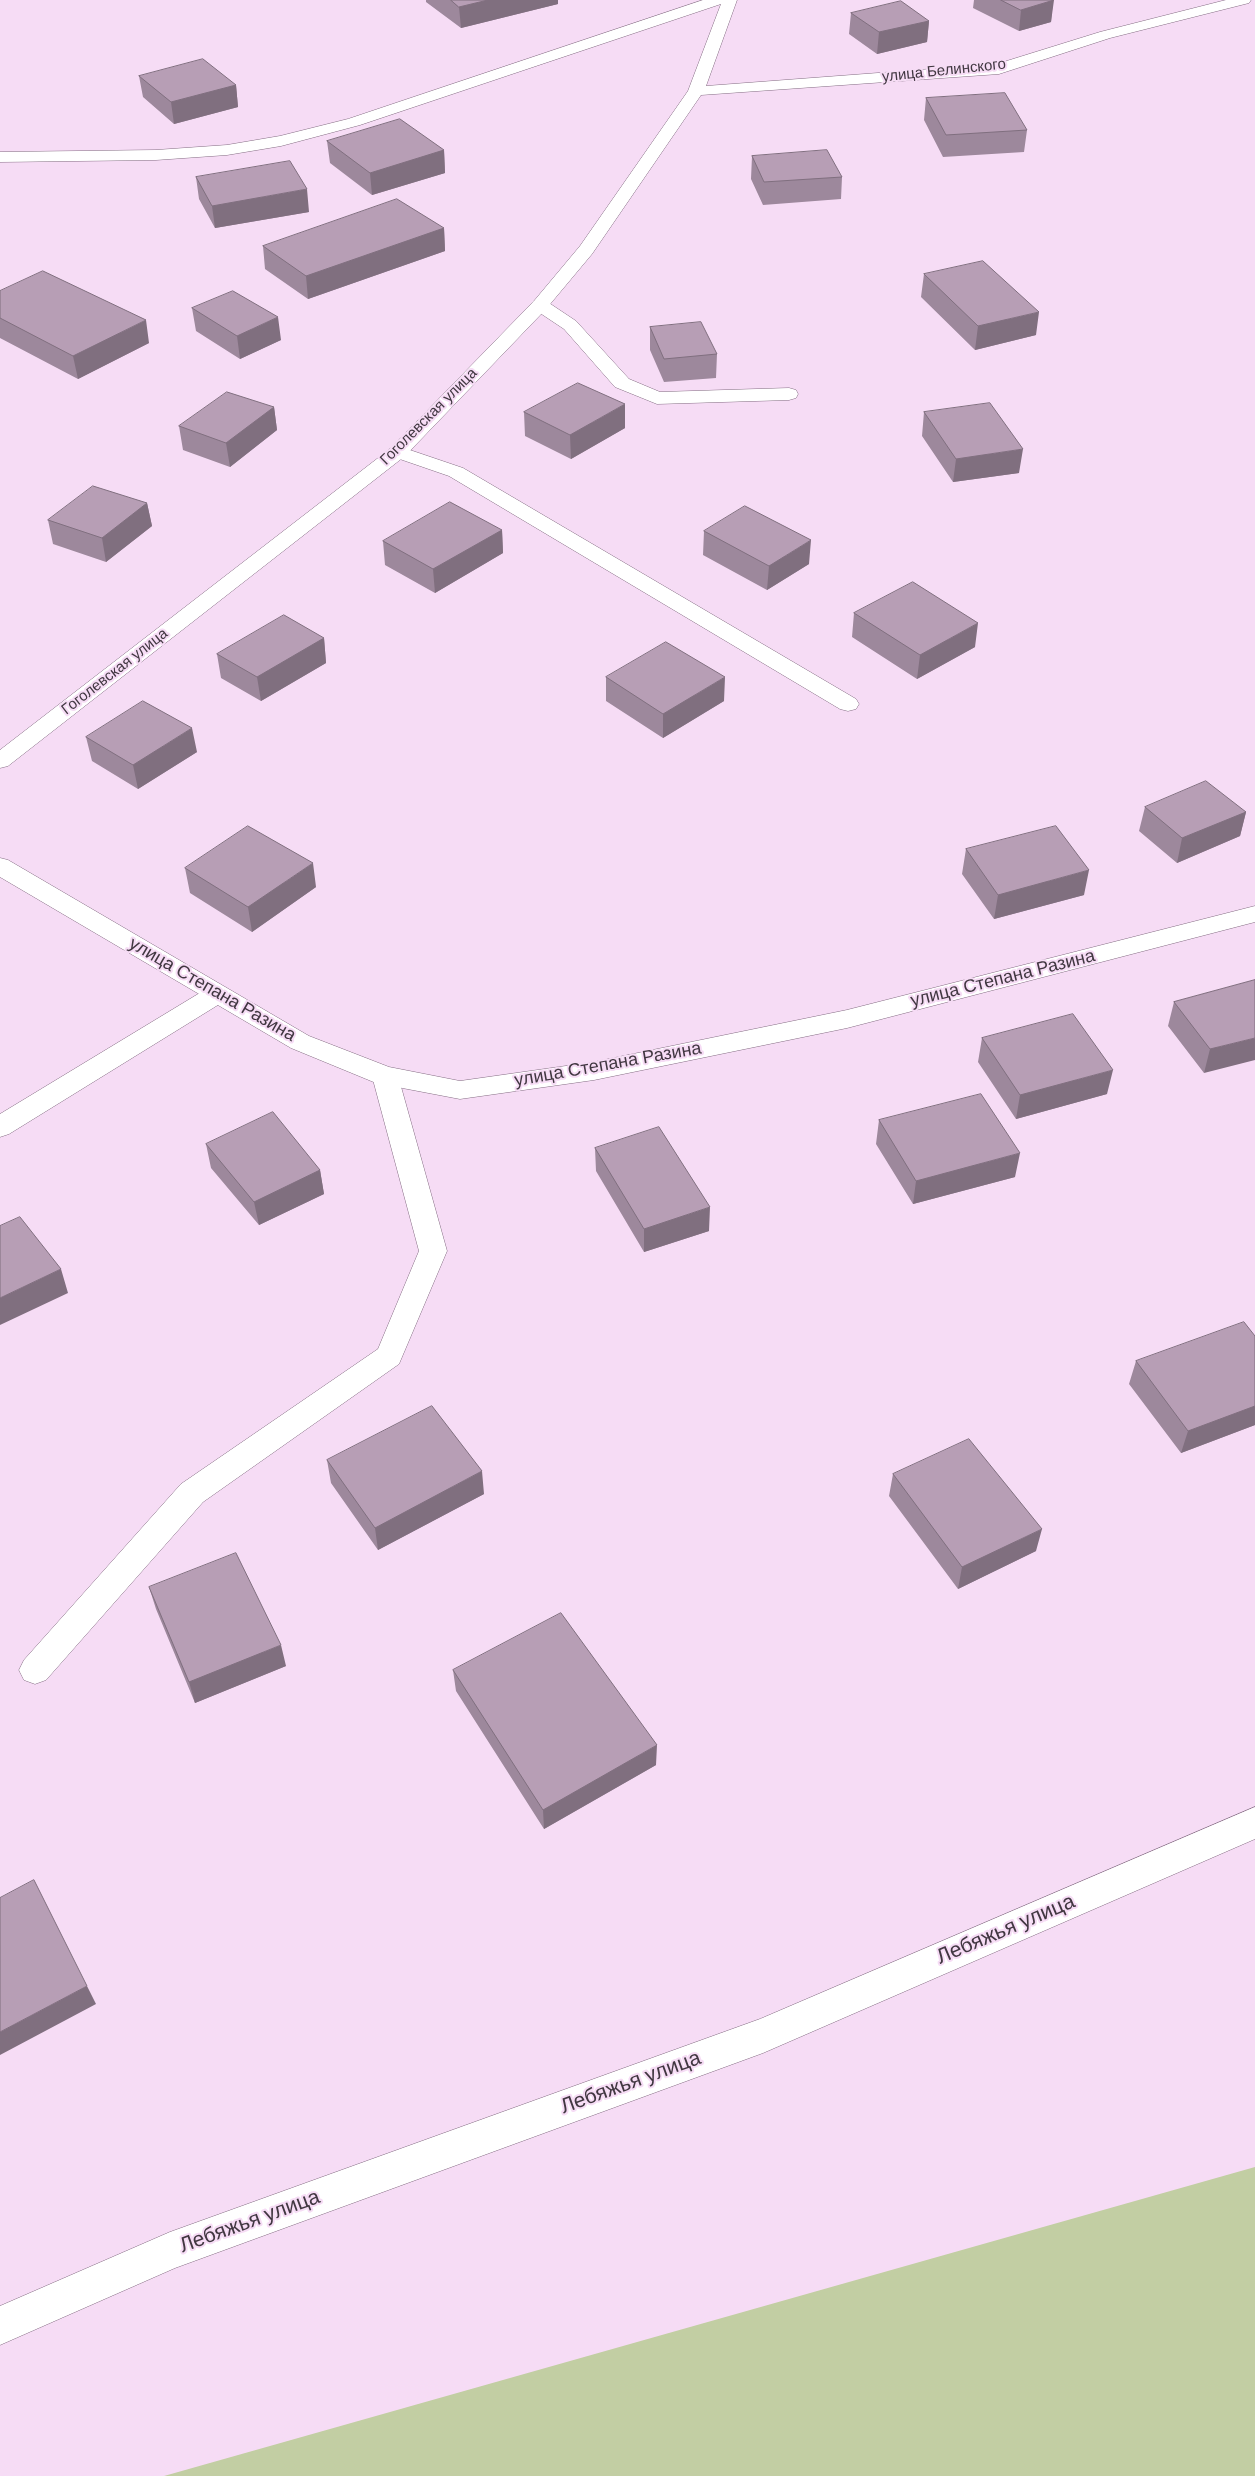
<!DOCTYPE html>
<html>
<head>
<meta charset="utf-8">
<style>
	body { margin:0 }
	canvas { display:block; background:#f6dcf5 }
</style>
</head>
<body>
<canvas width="1255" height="2476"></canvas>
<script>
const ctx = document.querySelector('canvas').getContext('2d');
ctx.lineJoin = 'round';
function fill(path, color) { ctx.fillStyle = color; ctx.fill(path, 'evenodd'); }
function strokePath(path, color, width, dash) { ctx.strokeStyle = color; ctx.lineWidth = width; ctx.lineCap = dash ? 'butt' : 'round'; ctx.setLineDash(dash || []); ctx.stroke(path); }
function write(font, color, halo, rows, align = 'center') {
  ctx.font = font + ' "DM Sans",sans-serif'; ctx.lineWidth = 4; ctx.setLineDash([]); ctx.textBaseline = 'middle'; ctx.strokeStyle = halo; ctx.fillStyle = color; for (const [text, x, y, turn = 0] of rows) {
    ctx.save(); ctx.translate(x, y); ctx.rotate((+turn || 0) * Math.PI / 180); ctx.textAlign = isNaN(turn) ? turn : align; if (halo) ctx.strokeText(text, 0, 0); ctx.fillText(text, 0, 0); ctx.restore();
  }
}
const green = new Path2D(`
	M1255,2167V2476H164Z`);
const lane = new Path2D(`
	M540,300L546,301L576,321L629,379L660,392L789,388L796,390L798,394L796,398L789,400L657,404L615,387L564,329L534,309L531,305L534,301Z
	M398,446L463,468L856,699L859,704L856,709L848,711L840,709L449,476L391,456L388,452L391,448Z
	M217,985L226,988L230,994L226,1000L9,1134L0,1137V1114L208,988Z
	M385,1067L394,1069L398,1076L447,1251L399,1364L203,1502L46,1680L35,1684L24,1680L19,1670L24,1660L181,1484L378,1349L419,1251L372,1076L376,1069Z`);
const street = new Path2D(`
	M703,0H737L706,86L997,64L1100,32L1226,0H1251L1249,3L1110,38L999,74L701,95L592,254L546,309L405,456L8,766L0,768V750L391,448L534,301L580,246L688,91L721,4L360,125L281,146L227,155L156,160L0,162V152L156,150L227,145L280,136L348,119Z
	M0,858L8,860L309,1036L389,1067L460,1081L594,1062L847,1010L1255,906V922L847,1028L594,1080L460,1099L376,1083L291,1048L0,877Z
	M1255,1807V1839L763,2053L175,2268L0,2345V2306L170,2232L760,2019Z`);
const wall = new Path2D(`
	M426,0H558V4L461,28L426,2Z
	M974,0H1053L1051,22L1019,31L973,8Z
	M851,13L929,21L927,42L877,54L849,34Z
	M139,76L236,85L238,107L174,124L143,97Z
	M926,98L1027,130L1024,152L943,157L924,120Z
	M327,141L444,150L445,173L372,195L330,163Z
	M752,156L842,177L841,199L763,205L751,179Z
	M196,177L309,212L215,228L199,199Z
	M444,228L445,251L308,299L265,269L263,246Z
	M924,274L1036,335L975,350L921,297Z
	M0,291L149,343L78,379L0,338Z
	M192,308L281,340L240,359L196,331Z
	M650,327L717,354L716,378L664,382L650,350Z
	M274,407L277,430L230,467L183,450L179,426Z
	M524,412L625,428L571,459L525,436Z
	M924,412L1019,473L953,482L922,436Z
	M147,503L152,526L106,562L53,544L48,520Z
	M502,530L503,553L435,593L385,565L383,541Z
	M704,531L809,564L767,590L703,555Z
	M854,613L975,647L917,679L852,637Z
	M324,638L326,663L261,701L221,678L217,654Z
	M606,677L724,701L663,738L606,701Z
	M86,737L197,752L138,789L92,761Z
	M1145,807L1246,812L1240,836L1177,863L1139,831Z
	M966,849L1084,895L994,919L962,874Z
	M185,868L316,887L252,932L190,893Z
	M1255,980L1204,1073L1168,1026L1174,1002Z
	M982,1038L1107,1094L1016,1119L978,1062Z
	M879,1120L1015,1177L913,1204L876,1144Z
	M206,1144L320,1170L324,1194L259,1225L211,1168Z
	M595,1148L709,1231L644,1252L596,1171Z
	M1255,1336V1425L1181,1453L1129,1384L1136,1361Z
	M327,1460L484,1494L378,1550L331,1483Z
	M893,1474L1036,1551L958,1589L889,1496Z
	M149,1587L286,1666L195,1703L156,1609Z
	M453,1670L656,1765L544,1829L456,1691Z`);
const shadedWall = new Path2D(`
	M488,0H558V4L461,28L459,7Z
	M1054,0L1051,22L1019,31L1021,10Z
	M929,21L927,42L877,54L879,32Z
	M236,85L238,107L174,124L171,102Z
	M444,150L445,173L372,195L370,173Z
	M307,189L309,212L215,228L212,206Z
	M444,228L445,251L308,299L306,276Z
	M1039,312L1036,335L975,350L978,326Z
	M278,317L281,340L240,359L237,336Z
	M146,320L149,343L78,379L73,356Z
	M625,404V428L571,459L570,435Z
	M274,407L277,430L230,467L226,443Z
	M1023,449L1019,473L953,482L956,459Z
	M147,503L152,526L106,562L102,538Z
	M502,530L503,553L435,593L433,569Z
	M811,540L809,564L767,590L769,566Z
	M978,623L975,647L917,679L920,655Z
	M324,638L326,663L261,701L257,677Z
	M725,677L724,701L663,738V714Z
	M192,728L197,752L138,789L133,765Z
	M1246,812L1240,836L1177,863L1182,838Z
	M313,863L316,887L252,932L248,907Z
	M1089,870L1084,895L994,919L998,895Z
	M1255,1038V1060L1204,1073L1210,1049Z
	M1113,1070L1107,1094L1016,1119L1020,1095Z
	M1020,1153L1015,1177L913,1204L916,1181Z
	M320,1170L324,1194L259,1225L254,1202Z
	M710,1207L709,1231L644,1252V1229Z
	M61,1269L68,1293L0,1325V1298Z
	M1255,1406V1425L1181,1453L1188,1431Z
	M482,1471L484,1494L378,1550L375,1528Z
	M1042,1529L1036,1551L958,1589L962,1567Z
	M281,1645L286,1666L195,1703L189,1682Z
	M657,1745L656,1765L544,1829L543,1810Z
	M87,1986L96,2004L0,2055V2032Z`);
const building = new Path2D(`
	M451,0H488L459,7Z
	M1001,0H1054L1021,10Z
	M901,1L929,21L879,32L851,13Z
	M203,59L236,85L171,102L139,76Z
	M1005,93L1027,130L946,135L926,98Z
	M400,119L444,150L370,173L327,141Z
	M827,150L842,177L764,182L752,156Z
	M290,161L307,189L212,206L196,177Z
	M397,199L444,228L306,276L263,246Z
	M983,261L1039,312L978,326L924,274Z
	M43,271L146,320L73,356L0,318V291Z
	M233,291L278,317L237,336L192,308Z
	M701,322L717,354L664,359L650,327Z
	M578,383L625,404L570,435L524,412Z
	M227,392L274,407L226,443L179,426Z
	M990,403L1023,449L956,459L924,412Z
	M93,486L147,503L102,538L48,520Z
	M450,502L502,530L433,569L383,541Z
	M745,506L811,540L769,566L704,531Z
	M913,582L978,623L920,655L854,613Z
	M284,615L324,638L257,677L217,654Z
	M666,642L725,677L663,714L606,677Z
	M143,701L192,728L133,765L86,737Z
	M1206,781L1246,812L1182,838L1145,807Z
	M248,826L313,863L248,907L185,868Z
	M1056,826L1089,870L998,895L966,849Z
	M1255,980V1038L1210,1049L1174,1002Z
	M1073,1014L1113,1070L1020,1095L982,1038Z
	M981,1094L1020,1153L916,1181L879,1120Z
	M273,1112L320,1170L254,1202L206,1144Z
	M659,1127L710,1207L644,1229L595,1148Z
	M20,1217L61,1269L0,1298V1226Z
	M1244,1322L1255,1336V1406L1188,1431L1136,1361Z
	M432,1406L482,1471L375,1528L327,1460Z
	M969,1439L1042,1529L962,1567L893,1474Z
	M236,1553L281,1645L189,1682L149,1587Z
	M561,1613L657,1745L543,1810L453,1670Z
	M34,1880L87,1986L0,2032V1898Z`);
const farStreetnames = [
	["улица Белинского",944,71,-6],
	["Гоголевская улица",429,417,-45],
	["Гоголевская улица",115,672,-38]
];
const streetNames = [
	["улица Степана Разина",1003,979,-14],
	["улица Степана Разина",212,990,30],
	["улица Степана Разина",608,1065,-10]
];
const nearStreetnames = [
	["Лебяжья улица",1006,1930,-23],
	["Лебяжья улица",631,2083,-20],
	["Лебяжья улица",250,2222,-20]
];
fill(green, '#c2cea3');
strokePath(lane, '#846d83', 1);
strokePath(street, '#846d83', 1);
fill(lane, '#fff');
fill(street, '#fff');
fill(wall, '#9d889c');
fill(shadedWall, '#806f7f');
fill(building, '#b79eb5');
strokePath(building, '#806f7f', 1);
write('15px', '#413741', '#f6dcf5', farStreetnames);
write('18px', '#413741', '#f6dcf5', streetNames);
write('21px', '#413741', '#f6dcf5', nearStreetnames);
</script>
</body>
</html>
